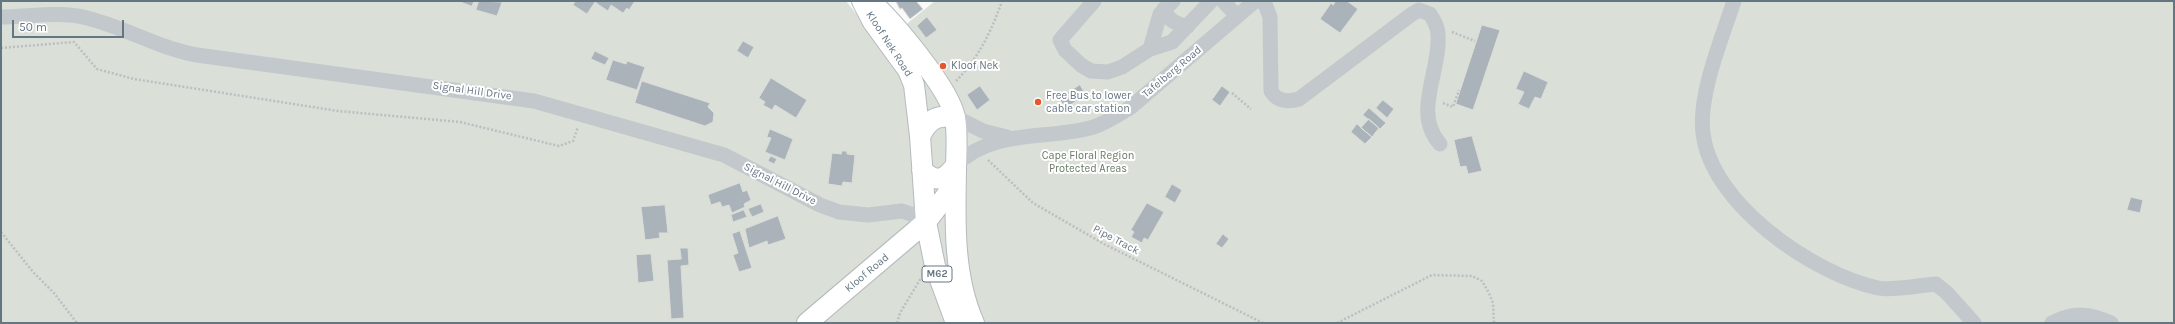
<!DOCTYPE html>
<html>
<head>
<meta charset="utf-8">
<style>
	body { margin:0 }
	#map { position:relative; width:2175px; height:324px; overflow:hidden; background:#fafaf8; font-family:Karla,sans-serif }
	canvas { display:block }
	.frame { position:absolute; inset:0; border:2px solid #657683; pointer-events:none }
	.scale { position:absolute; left:12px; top:20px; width:112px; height:18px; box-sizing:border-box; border:2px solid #657683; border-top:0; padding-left:5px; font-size:12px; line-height:14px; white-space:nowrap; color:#657683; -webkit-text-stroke:3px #fff; paint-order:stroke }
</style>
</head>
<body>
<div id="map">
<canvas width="2175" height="324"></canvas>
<div class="frame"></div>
<div class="scale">50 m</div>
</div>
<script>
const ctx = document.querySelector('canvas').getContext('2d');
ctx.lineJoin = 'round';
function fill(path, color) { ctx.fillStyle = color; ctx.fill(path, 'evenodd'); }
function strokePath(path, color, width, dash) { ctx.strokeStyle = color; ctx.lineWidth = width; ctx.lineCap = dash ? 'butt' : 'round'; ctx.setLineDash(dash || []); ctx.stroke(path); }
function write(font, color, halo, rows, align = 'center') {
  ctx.font = font + ' Karla,sans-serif'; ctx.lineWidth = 4; ctx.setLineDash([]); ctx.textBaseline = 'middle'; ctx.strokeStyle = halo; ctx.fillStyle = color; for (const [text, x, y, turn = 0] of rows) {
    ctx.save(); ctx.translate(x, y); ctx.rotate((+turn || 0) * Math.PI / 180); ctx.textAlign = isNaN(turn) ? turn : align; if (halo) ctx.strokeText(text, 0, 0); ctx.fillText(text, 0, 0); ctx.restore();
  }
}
const green = new Path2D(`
	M1,1H846L883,48L909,22L935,1H2174V323H1Z`);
const building = new Path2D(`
	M458,1H474L472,6Z
	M479,1L502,2L497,16L476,10Z
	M576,1H594L595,2L587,14L573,5Z
	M597,1H635L629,10L627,8L623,13L611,5L608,11L596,3Z
	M896,1H916L923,9L910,19L902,8L900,9Z
	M1336,1H1347L1358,9L1340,33L1320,19L1331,3L1333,5Z
	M927,17L937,30L926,38L917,26Z
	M1482,25L1500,30L1473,110L1456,104Z
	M743,41L754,47L748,58L737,51Z
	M595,51L609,58L605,65L591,59Z
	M613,60L626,64L627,61L645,67L637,90L606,80Z
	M1524,71L1548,82L1541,99L1535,97L1529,109L1518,104L1524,92L1516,89Z
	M771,78L807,100L796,118L775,105L772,110L763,105L765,102L759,98Z
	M642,81L710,103L708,107L714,113L713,122L705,126L635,103Z
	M1080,85L1086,95L1065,108L1059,98Z
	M980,86L990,100L977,110L967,95Z
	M1222,86L1230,92L1220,106L1212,100Z
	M1383,100L1394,109L1387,118L1376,108Z
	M1369,108L1386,123L1380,129L1363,115Z
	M1369,119L1379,128L1372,137L1361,128Z
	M1357,124L1372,137L1365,144L1351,132Z
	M770,129L793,139L785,160L765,152L771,138L767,137Z
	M1472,136L1482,171L1468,174L1466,166L1460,167L1454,140Z
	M842,151H847V154L855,155L852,183L843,182L842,186L828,184L832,153L841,154Z
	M771,156L777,159L774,164L768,161Z
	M740,183L743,192L747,190L751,200L744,204L745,207L732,213L729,205L722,207L720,202L711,205L708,195Z
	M1172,184L1182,190L1175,203L1165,197Z
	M2131,197L2143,200L2140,213L2127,210Z
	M1147,203L1164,212L1148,240L1144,238L1142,243L1131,237L1134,232L1131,230Z
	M761,204L764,212L752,217L748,209Z
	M665,205L668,233H659L660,238L645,240L641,207Z
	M744,210L747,217L733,222L731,215Z
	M778,216L786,239L768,245L767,241L749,248L745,229Z
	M740,231L752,268L739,272L733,255L738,253L732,234Z
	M1223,234L1229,239L1222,248L1216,244Z
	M680,248H688L689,265L681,266L684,318L671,319L667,260L681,259Z
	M651,254L654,281L638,283L636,255Z`);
const path = new Path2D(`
	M1452,32L1475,41
	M1,48L74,42L97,69L134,79L338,111L460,122L559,146L573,141L578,127
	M956,81C978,59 992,30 1002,1
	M1232,93L1251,109
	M1443,103L1453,107L1459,90
	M988,160L1033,203L1104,244L1263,323
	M1,232L33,272L54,293L77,323
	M897,323L900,313L921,278
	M1337,323L1432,275L1472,276L1482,281L1489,293L1493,303L1494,323`);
const minor = new Path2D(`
	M1094,1L1060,40L1065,50L1081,65L1091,71L1108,72L1122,67L1150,49L1172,42L1211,1
	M1223,1L1236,15
	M1264,1L1270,17L1271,91C1277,102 1289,102 1299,99L1412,14L1419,10L1430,14C1434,21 1438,27 1438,34C1441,71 1412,113 1440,144
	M1734,1C1722,38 1698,95 1703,133C1711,204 1813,274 1878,288C1891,291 1921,285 1936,284L1947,293L1974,323
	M1164,9C1167,20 1177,24 1187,27
	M1,17C29,17 59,11 87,18C124,27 158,48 197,55L534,101L724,155L820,205L839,212L868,215L902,211L914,215L926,222
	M1150,49L1160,14L1173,1
	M955,117L983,131L1007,137
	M956,165C993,129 1044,140 1090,128C1105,124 1118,115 1131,107L1255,1
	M2052,323C2073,312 2090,313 2111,323`);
const major = new Path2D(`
	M862,1L873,22L908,70L914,85L920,136L926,222L935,266L956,323
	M870,1C892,20 951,90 955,118C958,135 956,153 956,170C955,220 953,276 974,323
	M920,136C929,119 936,115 955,117
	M922,170C937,184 945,180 956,165
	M807,323L926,222L955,184`);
const markers = [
	[943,66,4,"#e4572e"],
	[1038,102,4,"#e4572e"]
];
const shields = [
	[937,274,30]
];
const shieldNames = [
	["M62",937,274]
];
const streetNames = [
	["Kloof Nek Road",889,44,57],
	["Tafelberg Road",1172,72,-40],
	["Signal Hill Drive",472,91,8],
	["Signal Hill Drive",780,184,27],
	["Pipe Track",1116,240,28],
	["Kloof Road",867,273,-40]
];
const poiNames = [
	["Kloof Nek",951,66],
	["Free Bus to lower",1046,96],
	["cable car station",1046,109]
];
const parkNames = [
	["Cape Floral Region",1088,156],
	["Protected Areas",1088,169]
];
fill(green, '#dadfd7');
fill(building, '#aab3b9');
strokePath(building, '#dcdcda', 1);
strokePath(major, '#b5babe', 22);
strokePath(path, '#bbbfc2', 2.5, [2, 2]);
strokePath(minor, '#c3c8cc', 15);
strokePath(major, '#fff', 20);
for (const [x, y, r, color] of markers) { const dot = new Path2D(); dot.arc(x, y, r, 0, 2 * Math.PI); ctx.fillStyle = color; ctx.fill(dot); strokePath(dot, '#fff', 1.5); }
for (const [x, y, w] of shields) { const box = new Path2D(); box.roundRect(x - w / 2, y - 8, w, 16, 3); ctx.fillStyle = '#fff'; ctx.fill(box); strokePath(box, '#657683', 1); }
write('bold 10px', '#657683', null, shieldNames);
write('11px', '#657683', '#fff', streetNames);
write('11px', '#657683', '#fff', poiNames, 'left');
write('11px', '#687a64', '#fff', parkNames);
</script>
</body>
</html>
